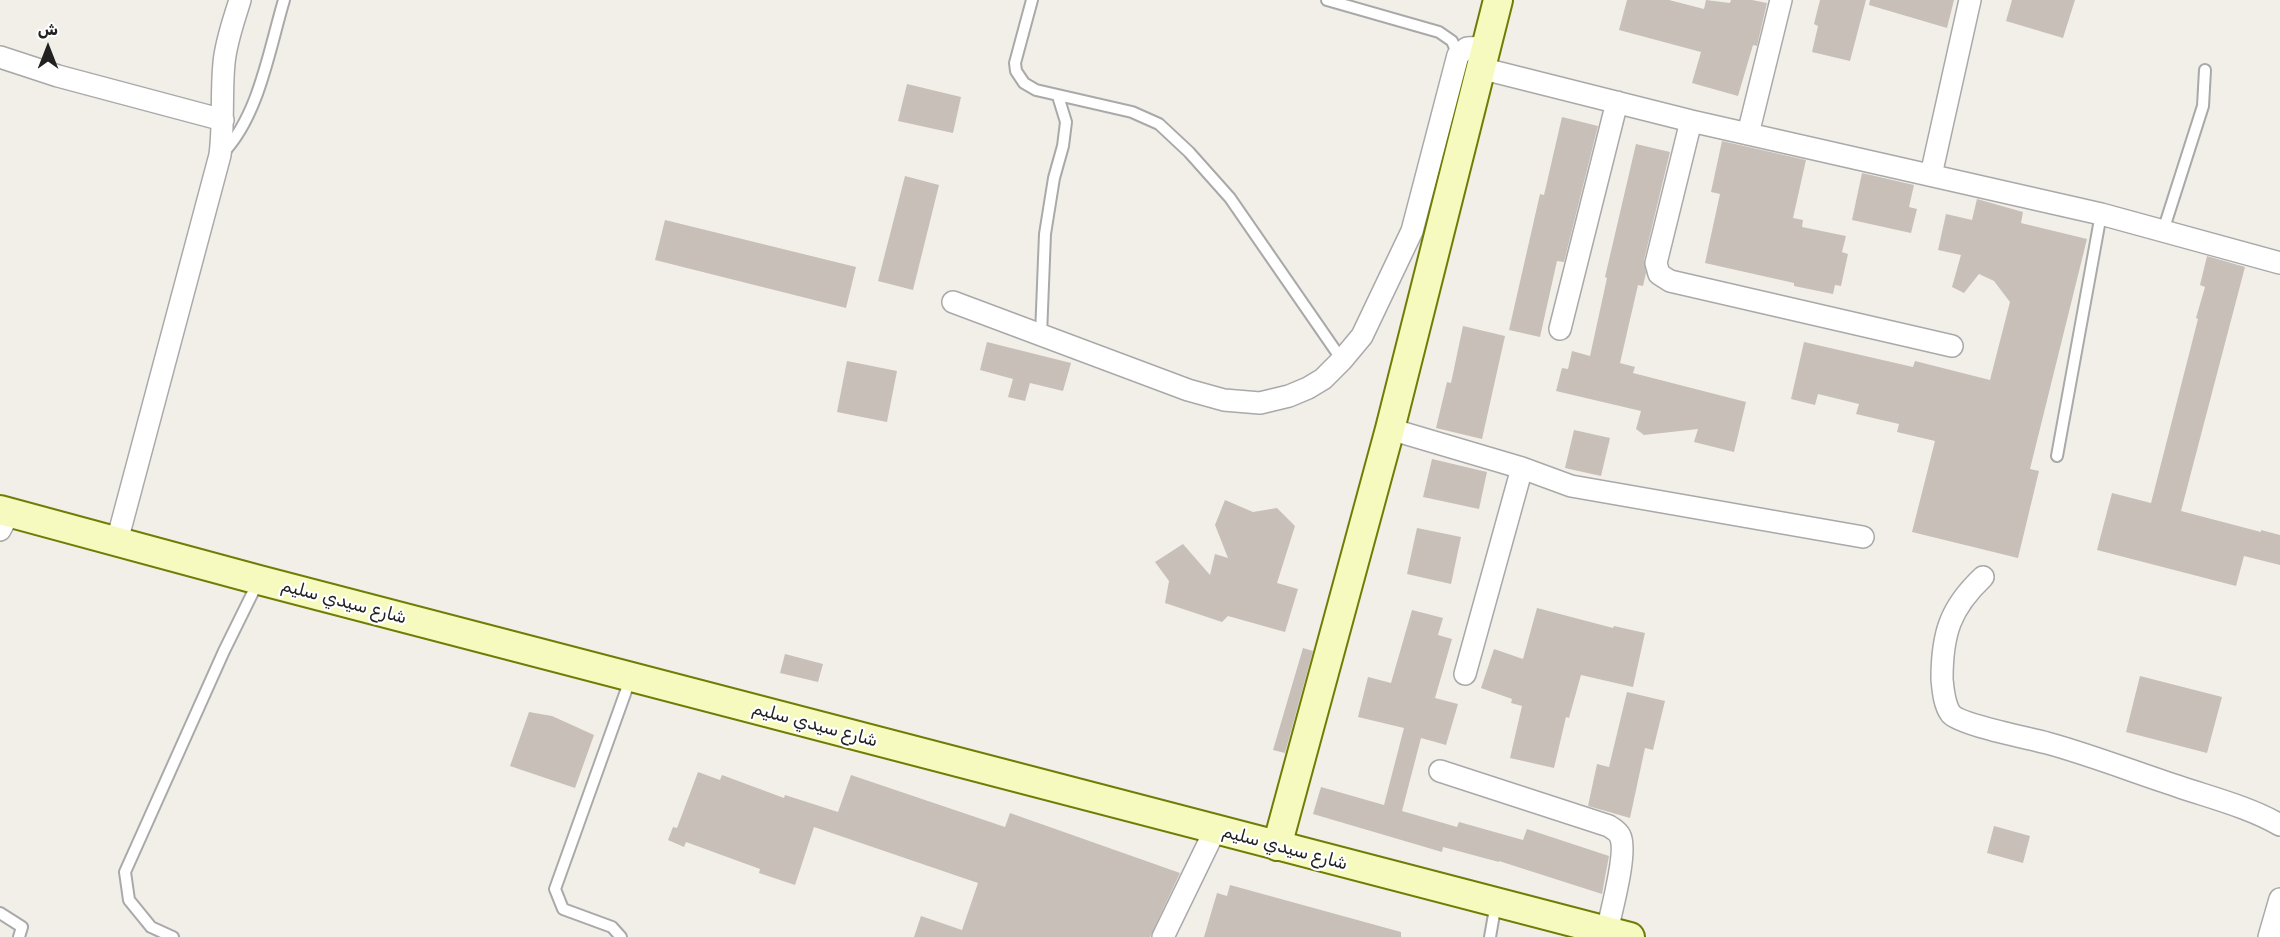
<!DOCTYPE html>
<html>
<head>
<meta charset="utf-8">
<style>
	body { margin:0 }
	#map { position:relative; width:2280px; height:937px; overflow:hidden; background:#f2efe9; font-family:Rubik,Vazirmatn,sans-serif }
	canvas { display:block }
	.north { position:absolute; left:18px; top:18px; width:60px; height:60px; -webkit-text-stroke:4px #fff; paint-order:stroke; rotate:0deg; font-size:16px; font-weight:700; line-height:24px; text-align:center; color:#222 }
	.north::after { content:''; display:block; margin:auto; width:21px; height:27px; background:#222; clip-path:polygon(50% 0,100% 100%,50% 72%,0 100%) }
</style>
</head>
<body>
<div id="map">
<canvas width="2280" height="937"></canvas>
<div class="north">ش</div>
</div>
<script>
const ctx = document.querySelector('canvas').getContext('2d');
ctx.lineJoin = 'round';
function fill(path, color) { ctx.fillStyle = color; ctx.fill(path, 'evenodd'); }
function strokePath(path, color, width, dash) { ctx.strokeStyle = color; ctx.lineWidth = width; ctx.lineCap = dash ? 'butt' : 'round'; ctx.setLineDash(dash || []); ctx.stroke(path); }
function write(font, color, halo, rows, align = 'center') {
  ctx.font = font + ' Rubik,Vazirmatn,sans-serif'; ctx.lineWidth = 4.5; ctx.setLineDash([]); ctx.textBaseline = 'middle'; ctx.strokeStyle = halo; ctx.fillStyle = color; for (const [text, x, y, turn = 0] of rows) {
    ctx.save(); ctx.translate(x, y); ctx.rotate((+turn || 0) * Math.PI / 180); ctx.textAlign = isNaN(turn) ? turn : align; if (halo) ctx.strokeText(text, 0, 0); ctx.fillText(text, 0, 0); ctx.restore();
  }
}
const building = new Path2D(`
	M1627,0H1669L1704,9L1706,0L1730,3L1731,0H1752L1767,3L1757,46L1753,45L1738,96L1692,83L1701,52L1619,30Z
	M1820,0H1866L1850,61L1812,52L1818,26L1814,24Z
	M1870,0H1954L1947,28L1869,5Z
	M2012,0H2075L2063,38L2006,21Z
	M907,84L961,97L953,133L898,121Z
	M1562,117L1598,126L1564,262L1557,261L1540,337L1509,330L1540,194L1544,195Z
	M1722,141L1806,160L1793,218L1803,220L1802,227L1846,236L1842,252L1848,254L1841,286L1835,285L1833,294L1794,286V283L1705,263L1720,194L1711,192Z
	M1636,144L1670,152L1644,260L1646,273L1643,286L1638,285L1620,363L1635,367L1633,373L1746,402L1734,452L1694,442L1698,429L1644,435L1636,429L1641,411L1556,391L1562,368L1568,369L1572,351L1590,356L1607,278L1605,277Z
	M1862,173L1914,185L1909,207L1917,209L1911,233L1852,220Z
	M905,176L939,185L913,290L878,281Z
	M1977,199L2023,212L2021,223L2087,239L2030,469L2039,471L2018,558L1912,532L1935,441L1897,432L1899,424L1856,414L1859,404L1818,394L1815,405L1791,399L1804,342L1913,367L1915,361L1990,380L2010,302L1994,281L1979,274L1964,293L1952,287L1961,255L1938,250L1946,214L1972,220Z
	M665,220L856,267L846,308L655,260Z
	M2207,256L2245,267L2181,511L2261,532V530L2280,535V565L2244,556L2236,586L2097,550L2112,493L2151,503L2198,319L2196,318L2205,287L2200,285Z
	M1463,326L1505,336L1482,439L1436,428L1447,382L1451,383Z
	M987,342L1071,363L1063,391L1030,383L1025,401L1008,397L1013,379L980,370Z
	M847,361L897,371L887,422L837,412Z
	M1574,430L1610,438L1601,476L1565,468Z
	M1432,459L1487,472L1479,509L1423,497Z
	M1225,500L1253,512L1277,508L1295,526L1277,583L1298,589L1285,632L1228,616L1222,622L1165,603L1169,581L1155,562L1183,544L1210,575L1215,554L1228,558L1215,525Z
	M1417,528L1461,537L1451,584L1407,574Z
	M1537,608L1613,628L1614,626L1645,633L1633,687L1581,675L1569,718L1566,717L1554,768L1510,758L1522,706L1511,703L1512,699L1481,688L1494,649L1523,659Z
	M1412,610L1443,618L1438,635L1452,639L1435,698L1458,704L1446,745L1421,738L1402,811L1457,827L1459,822L1523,840L1527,829L1609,856L1602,894L1499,861V862L1443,847L1442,852L1313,814L1321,787L1384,805L1404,728L1358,717L1368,677L1391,683Z
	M1303,648L1313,651L1285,753L1273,750Z
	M785,654L823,664L818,682L780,673Z
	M2140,676L2222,697L2207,753L2126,732Z
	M1627,692L1665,701L1653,750L1645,748L1630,818L1588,806L1597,764L1609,767Z
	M529,712L552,716L594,735L575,788L510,766Z
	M698,772L720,780L722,775L784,798L785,795L838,812L851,775L1005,827L1010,813L1180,873L1150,937H914L921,916L962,930L978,883L814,827L795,885L759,873L760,869L686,842L684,847L668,840L673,827L677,828Z
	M1994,826L2030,836L2023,863L1987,853Z
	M1230,885L1401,932V937H1204L1217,893L1227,896Z`);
const lane = new Path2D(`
	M1032,0L1015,63L1016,71L1024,83L1036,90L1132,112L1159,124L1189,152L1230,198L1342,360
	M1327,0L1439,32L1452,41L1458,55
	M222,154C259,116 269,50 284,0
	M2163,231L2203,106L2205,70
	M1041,335L1045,234L1054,178L1063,146L1066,122L1058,96
	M2057,456L2101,214
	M0,913L22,927L19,937
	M173,937L151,927L129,900L125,872L224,651L259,580
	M621,937L612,927L563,909L555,889L631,677
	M1490,937L1496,903`);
const street = new Path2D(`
	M0,57L58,76L223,120
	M1480,68L1691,121L2101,214L2280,263
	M1691,121L1656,263L1659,274L1670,281L1952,346
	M1748,134L1781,0
	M1931,175L1970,0
	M953,302L1188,390L1224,400L1260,403L1289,396L1308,388L1323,379L1342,360L1362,336L1412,231L1458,55L1467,48L1486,47
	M1560,329L1617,102
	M1390,429L1522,468L1571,486L1863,537
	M0,530L9,513
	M117,541L220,155C224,124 221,93 224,63C226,41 234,20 240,0
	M1983,577C1950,608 1942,634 1942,679C1943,689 1944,705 1951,714C1961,725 2029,738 2047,743C2091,755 2134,772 2177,786C2212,798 2249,807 2280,825
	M1465,674L1522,468
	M1440,771L1609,826C1613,829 1618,831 1620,836C1628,851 1611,912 1607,931
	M1163,937L1215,830
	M2269,937L2280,899`);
const secondary = new Path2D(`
	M0,510L259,580L1630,937
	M1277,846L1390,429L1498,0`);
const streetNames = [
	["شارع سيدي سليم",344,602,15],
	["شارع سيدي سليم",815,725,15],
	["شارع سيدي سليم",1285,848,15]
];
fill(building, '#c7bfb8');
strokePath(lane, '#a9a9a9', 14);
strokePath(street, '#a9a9a9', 24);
strokePath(secondary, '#707d05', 32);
strokePath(lane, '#fff', 10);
strokePath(street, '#fff', 21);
strokePath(secondary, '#f7fabf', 28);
write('18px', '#222', '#fff', streetNames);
</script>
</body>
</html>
